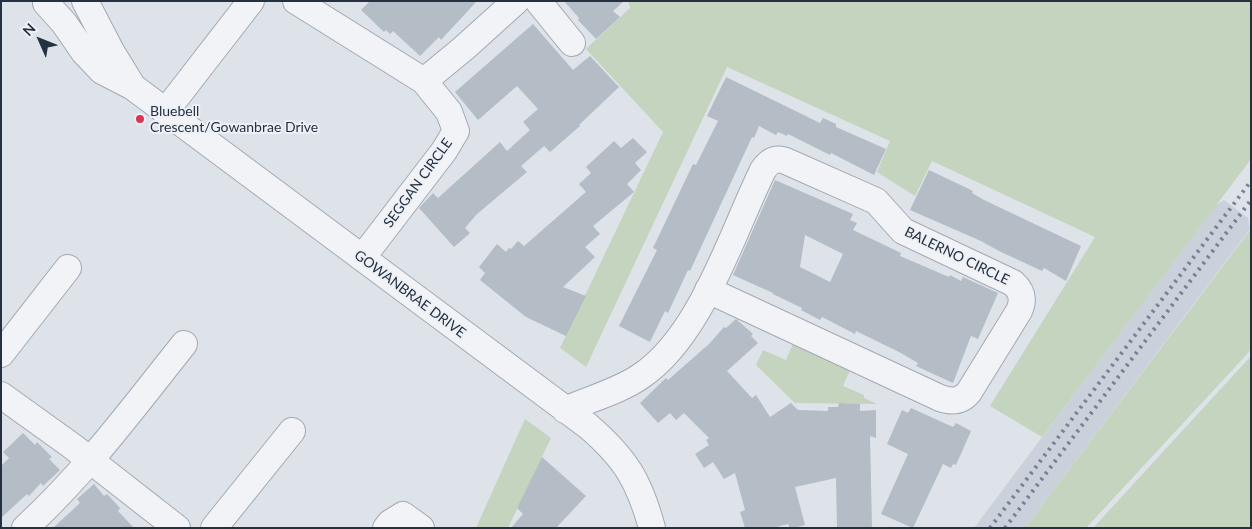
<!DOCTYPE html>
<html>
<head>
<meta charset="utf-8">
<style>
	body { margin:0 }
	#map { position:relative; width:1252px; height:529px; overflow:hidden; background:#dee2e9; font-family:Lato,sans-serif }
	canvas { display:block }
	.frame { position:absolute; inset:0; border:2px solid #253041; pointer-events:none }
	.north { position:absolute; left:15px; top:15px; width:50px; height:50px; -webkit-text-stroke:4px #edf1f6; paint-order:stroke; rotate:314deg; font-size:14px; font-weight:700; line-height:20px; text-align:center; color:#253041 }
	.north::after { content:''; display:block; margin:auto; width:18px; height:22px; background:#253041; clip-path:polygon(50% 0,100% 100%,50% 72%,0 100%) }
</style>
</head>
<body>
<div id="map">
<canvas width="1252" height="529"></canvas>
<div class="frame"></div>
<div class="north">N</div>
</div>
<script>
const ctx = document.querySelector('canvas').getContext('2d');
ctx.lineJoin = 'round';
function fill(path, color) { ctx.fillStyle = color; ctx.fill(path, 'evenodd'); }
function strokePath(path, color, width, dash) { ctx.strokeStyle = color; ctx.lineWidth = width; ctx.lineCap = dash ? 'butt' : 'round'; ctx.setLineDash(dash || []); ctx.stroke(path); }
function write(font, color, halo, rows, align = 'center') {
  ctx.font = font + ' Lato,sans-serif'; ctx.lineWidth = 4; ctx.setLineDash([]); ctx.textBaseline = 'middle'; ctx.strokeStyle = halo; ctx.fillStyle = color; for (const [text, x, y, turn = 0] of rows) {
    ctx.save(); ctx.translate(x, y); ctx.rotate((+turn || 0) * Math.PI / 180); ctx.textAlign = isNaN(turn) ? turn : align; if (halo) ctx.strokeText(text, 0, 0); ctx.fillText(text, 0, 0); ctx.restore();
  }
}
const built = new Path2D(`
	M1224,200L1248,218L1250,229L1025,528H974L1216,205Z`);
const green = new Path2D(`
	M628,1H1251V159L1042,437L990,406L1095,237L932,161L915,196L877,172L890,141L727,67L586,367L560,348L663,132L586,49L630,8Z
	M1251,229V349L1248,353L1086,528H1025Z
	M793,344L850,370L843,386L864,395V398L877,404L795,403L756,365L763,350L786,360Z
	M1251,356V528H1093Z
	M525,419L551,438L508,528H476Z`);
const building = new Path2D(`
	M370,1H477L441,40L439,37L420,56L393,31L390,34L386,30L384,32L361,10Z
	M564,1H624L613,11L620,17L596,39L578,20L579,18Z
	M533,24L573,70L590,56L619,87L579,125L580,126L550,152L544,146L521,166L527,172L477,214L465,228L470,233L454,247L419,208L433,193L438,198L500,142L507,151L530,130L523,122L538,109L517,86L478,120L455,92Z
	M726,77L820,123L823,118L836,124V127L886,149L874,175L831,153L830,155L788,134L787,136L778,132L776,135L759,126L754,138L752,137L690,271L688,270L668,313L665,311L650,342L619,326L657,250L653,248L693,164L696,165L718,121L707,116Z
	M633,138L647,152L635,163L641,170L627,184L634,192L593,226L600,234L585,247L595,257L563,287L586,296L566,336L526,317L480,280L485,273L479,267L497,244L506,252L509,248L511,249L518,241L524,246L586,192L579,184L591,173L586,167L614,141L621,148Z
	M929,170L973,191L972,193L984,200L1081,246L1066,281L1044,268L1042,271L999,251L981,241L910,210Z
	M775,180L853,214L850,220L857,223L853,230L901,253L900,256L949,277L950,275L961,281L963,277L998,293L978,339L971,336L953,383L916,366L918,363L899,352L856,331L855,334L822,317L820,320L801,310L802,308L773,294V293L733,275ZM805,235L843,254L830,282L800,267Z
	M736,319L753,334L751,336L758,343L727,371L752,398L756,395L770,417L791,403L798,410L828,411V407H838L839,403L860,404V411L876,410V438L870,436L872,528H837L836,478L795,487L805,525L793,528H790L788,524L772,528H745L740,512L745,510L735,473L724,479L713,462L704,468L695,454L709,445L706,440L709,438L684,413L676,420L670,413L658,423L640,403L666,378L668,380L709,344L724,327L726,328Z
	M911,408L953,427L956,423L971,431L956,465L953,464L951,468L943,464L913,528L881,514L908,454L887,444L902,410L908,413Z
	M23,433L35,445L37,442L52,457L49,459L60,470L43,486L41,483L29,496L27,494L1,518V466L9,458L3,452Z
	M542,457L586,496L556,528H511L523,514L517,508Z
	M94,484L104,496L107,494L120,508L118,511L134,528H53L80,503L77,499Z`);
const minor = new Path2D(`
	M85,1L111,51L133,87
	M296,1L424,81L449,112L456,131L444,151L362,258
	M538,1L572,43
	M46,3L64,23L84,52L102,71L133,87L588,426C625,458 639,480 652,528
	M424,81L464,48L516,1
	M165,112L251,1
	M1,354L68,268
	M1,395L72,446L177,528
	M565,410C589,399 620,391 641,376C701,336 732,233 763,170C770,160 777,157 788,162L876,201L903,231L1013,283C1022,291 1024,300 1019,311L969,392C961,402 951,402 940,398L708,290
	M25,528C85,473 133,408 184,344
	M214,528L292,431
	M386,528L390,523L403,515L421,528`);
const rail = new Path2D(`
	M990,528L1251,181
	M1005,528L1251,200`);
const markers = [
	[140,119,5,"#db3554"]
];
const poiNames = [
	["Bluebell",150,111],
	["Crescent/Gowanbrae Drive",150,127]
];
const streetNames = [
	["SEGGAN CIRCLE",418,183,-54],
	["BALERNO CIRCLE",957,256,26],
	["GOWANBRAE DRIVE",410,294,37]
];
fill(built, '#cbd1db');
fill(green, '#c4d4be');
fill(building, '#b4bcc6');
strokePath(minor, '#a3a9b3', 28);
strokePath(minor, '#f1f3f7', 26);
strokePath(rail, '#758294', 4, [2.5, 5]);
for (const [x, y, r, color] of markers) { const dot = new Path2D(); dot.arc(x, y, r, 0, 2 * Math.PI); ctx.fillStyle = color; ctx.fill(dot); strokePath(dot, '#edf1f6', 2); }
write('14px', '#253041', '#edf1f6', poiNames, 'left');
write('14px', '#253041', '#edf1f6', streetNames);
</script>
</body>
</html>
